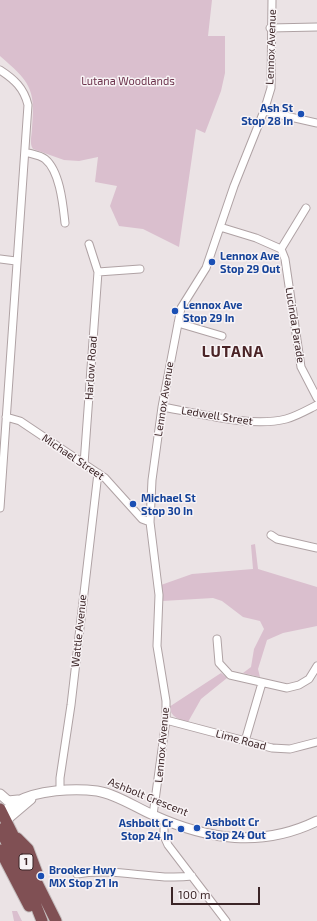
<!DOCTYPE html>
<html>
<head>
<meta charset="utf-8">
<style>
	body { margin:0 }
	#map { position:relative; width:317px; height:921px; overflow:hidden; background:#ebe3e5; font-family:"Exo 2",sans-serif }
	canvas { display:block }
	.scale { position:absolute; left:171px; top:887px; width:89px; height:18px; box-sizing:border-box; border:2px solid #3b2527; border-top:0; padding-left:5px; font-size:12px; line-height:14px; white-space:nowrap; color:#3b2527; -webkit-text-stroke:3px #f8f3f5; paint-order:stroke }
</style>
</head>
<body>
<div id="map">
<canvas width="317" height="921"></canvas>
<div class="scale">100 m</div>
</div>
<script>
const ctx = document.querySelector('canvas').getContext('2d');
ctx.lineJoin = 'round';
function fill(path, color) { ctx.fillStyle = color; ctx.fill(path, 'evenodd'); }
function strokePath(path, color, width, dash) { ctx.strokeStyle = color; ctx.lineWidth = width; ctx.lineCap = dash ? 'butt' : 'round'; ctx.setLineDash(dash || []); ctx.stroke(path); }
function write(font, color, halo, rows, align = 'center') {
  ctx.font = font + ' "Exo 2",sans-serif'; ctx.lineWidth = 3; ctx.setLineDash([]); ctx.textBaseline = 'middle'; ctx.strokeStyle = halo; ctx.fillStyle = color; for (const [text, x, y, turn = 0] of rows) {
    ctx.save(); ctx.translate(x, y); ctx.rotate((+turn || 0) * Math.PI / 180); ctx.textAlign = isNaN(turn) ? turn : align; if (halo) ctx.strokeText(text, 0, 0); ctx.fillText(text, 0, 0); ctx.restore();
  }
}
const green = new Path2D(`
	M0,0H212L208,36H225V73L221,91L205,133L196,129L179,247L143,229L119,226L110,206L117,186L95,182L98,157L79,161L64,160L33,149C29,143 32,135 32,128C36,88 29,81 0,56Z
	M255,544L258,569L317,587V626L283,633L267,640L258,669L260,677L243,673L251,667L254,649L264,629L260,621L243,617L222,601L213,598L162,601L161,585L192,574L253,569L251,545Z
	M221,673L227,678L201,699L188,722C178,719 172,718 169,707Z
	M12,911H17L22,921H14Z`);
const minor = new Path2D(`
	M270,28L317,27
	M0,70C14,79 24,88 28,105L0,508
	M264,111L317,123
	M25,152C31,154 40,155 45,159C60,171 63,205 65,223
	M220,227L256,238L281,249L285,259L301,367L317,398
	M281,249L306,208
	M0,259L16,261
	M98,272L140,269
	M178,323L222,336
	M162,407C199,413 250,428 286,419C297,416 307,410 317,405
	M6,417L20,421L105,478L142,519L150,522
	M84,464L98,272L89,244
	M271,535L277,539L317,548
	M217,639L219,663L230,675L287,688L299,685L309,679L317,666
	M166,720L272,748L290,749L317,742
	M245,741L262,683
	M60,790V778L71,705L98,473
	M153,815L166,720V701L157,646L159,595L150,522L152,480L162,407L181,308L206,268L234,186L264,111L271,88L272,0
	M164,820V836L168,845L226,921
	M77,874C115,867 154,881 192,876`);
const tertiary = new Path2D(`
	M0,794L8,801L18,800
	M2,814C7,810 11,805 16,802C37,790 74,788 97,791C116,794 135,807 153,815C208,840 262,848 317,821
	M5,821L31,799`);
const trunk = new Path2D(`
	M0,809L56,921
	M0,829L31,893L42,921
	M17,838L28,849L37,873
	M0,850L29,906`);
const markers = [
	[301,114,4,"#1a4fb4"],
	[212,262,4,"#1a4fb4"],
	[175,311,4,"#1a4fb4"],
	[133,504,4,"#1a4fb4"],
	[197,828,4,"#1a4fb4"],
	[181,829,4,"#1a4fb4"],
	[41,876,4,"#1a4fb4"]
];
const shields = [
	[26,862,14]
];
const shieldNames = [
	["1",26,862]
];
const streetNames = [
	["Lennox Avenue",271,47,-88],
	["Lucinda Parade",295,325,81],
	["Harlow Road",91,368,-86],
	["Lennox Avenue",164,399,-81],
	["Ledwell Street",217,416,9],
	["Michael Street",73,457,34],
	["Wattle Avenue",79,631,-84],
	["Lime Road",241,740,15],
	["Lennox Avenue",162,745,-85],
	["Ashbolt Crescent",148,797,22]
];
const parkNames = [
	["Lutana Woodlands",128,81]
];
const transitNames = [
	["Ash St",293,108,"right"],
	["Stop 28 In",293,121,"right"],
	["Lennox Ave",220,256],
	["Stop 29 Out",220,269],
	["Lennox Ave",183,305],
	["Stop 29 In",183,318],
	["Michael St",141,498],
	["Stop 30 In",141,511],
	["Ashbolt Cr",205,822],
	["Stop 24 Out",205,835],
	["Ashbolt Cr",173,823,"right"],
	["Stop 24 In",173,836,"right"],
	["Brooker Hwy",49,870],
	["MX Stop 21 In",49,883]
];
const districtNames = [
	["LUTANA",233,352]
];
fill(green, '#dabfce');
strokePath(minor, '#afa2a4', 9);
strokePath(tertiary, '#afa2a4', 11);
strokePath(trunk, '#c4bebe', 13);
strokePath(minor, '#fff', 7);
strokePath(tertiary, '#fff', 9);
strokePath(trunk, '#805054', 11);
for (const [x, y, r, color] of markers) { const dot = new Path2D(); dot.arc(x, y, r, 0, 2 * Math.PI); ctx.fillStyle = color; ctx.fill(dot); strokePath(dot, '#f8f3f5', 1.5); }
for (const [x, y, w] of shields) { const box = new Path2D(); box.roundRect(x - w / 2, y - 8, w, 16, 3); ctx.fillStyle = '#f8f3f5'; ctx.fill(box); strokePath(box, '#3b2527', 1); }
write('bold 10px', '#3b2527', null, shieldNames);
write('11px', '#3b2527', '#f8f3f5', streetNames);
write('11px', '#6d344d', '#f8f3f5', parkNames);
write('bold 11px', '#164399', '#f8f3f5', transitNames, 'left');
ctx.letterSpacing = '1px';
write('bold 15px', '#4a2326', '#f8f3f5', districtNames);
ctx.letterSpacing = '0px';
</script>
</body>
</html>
